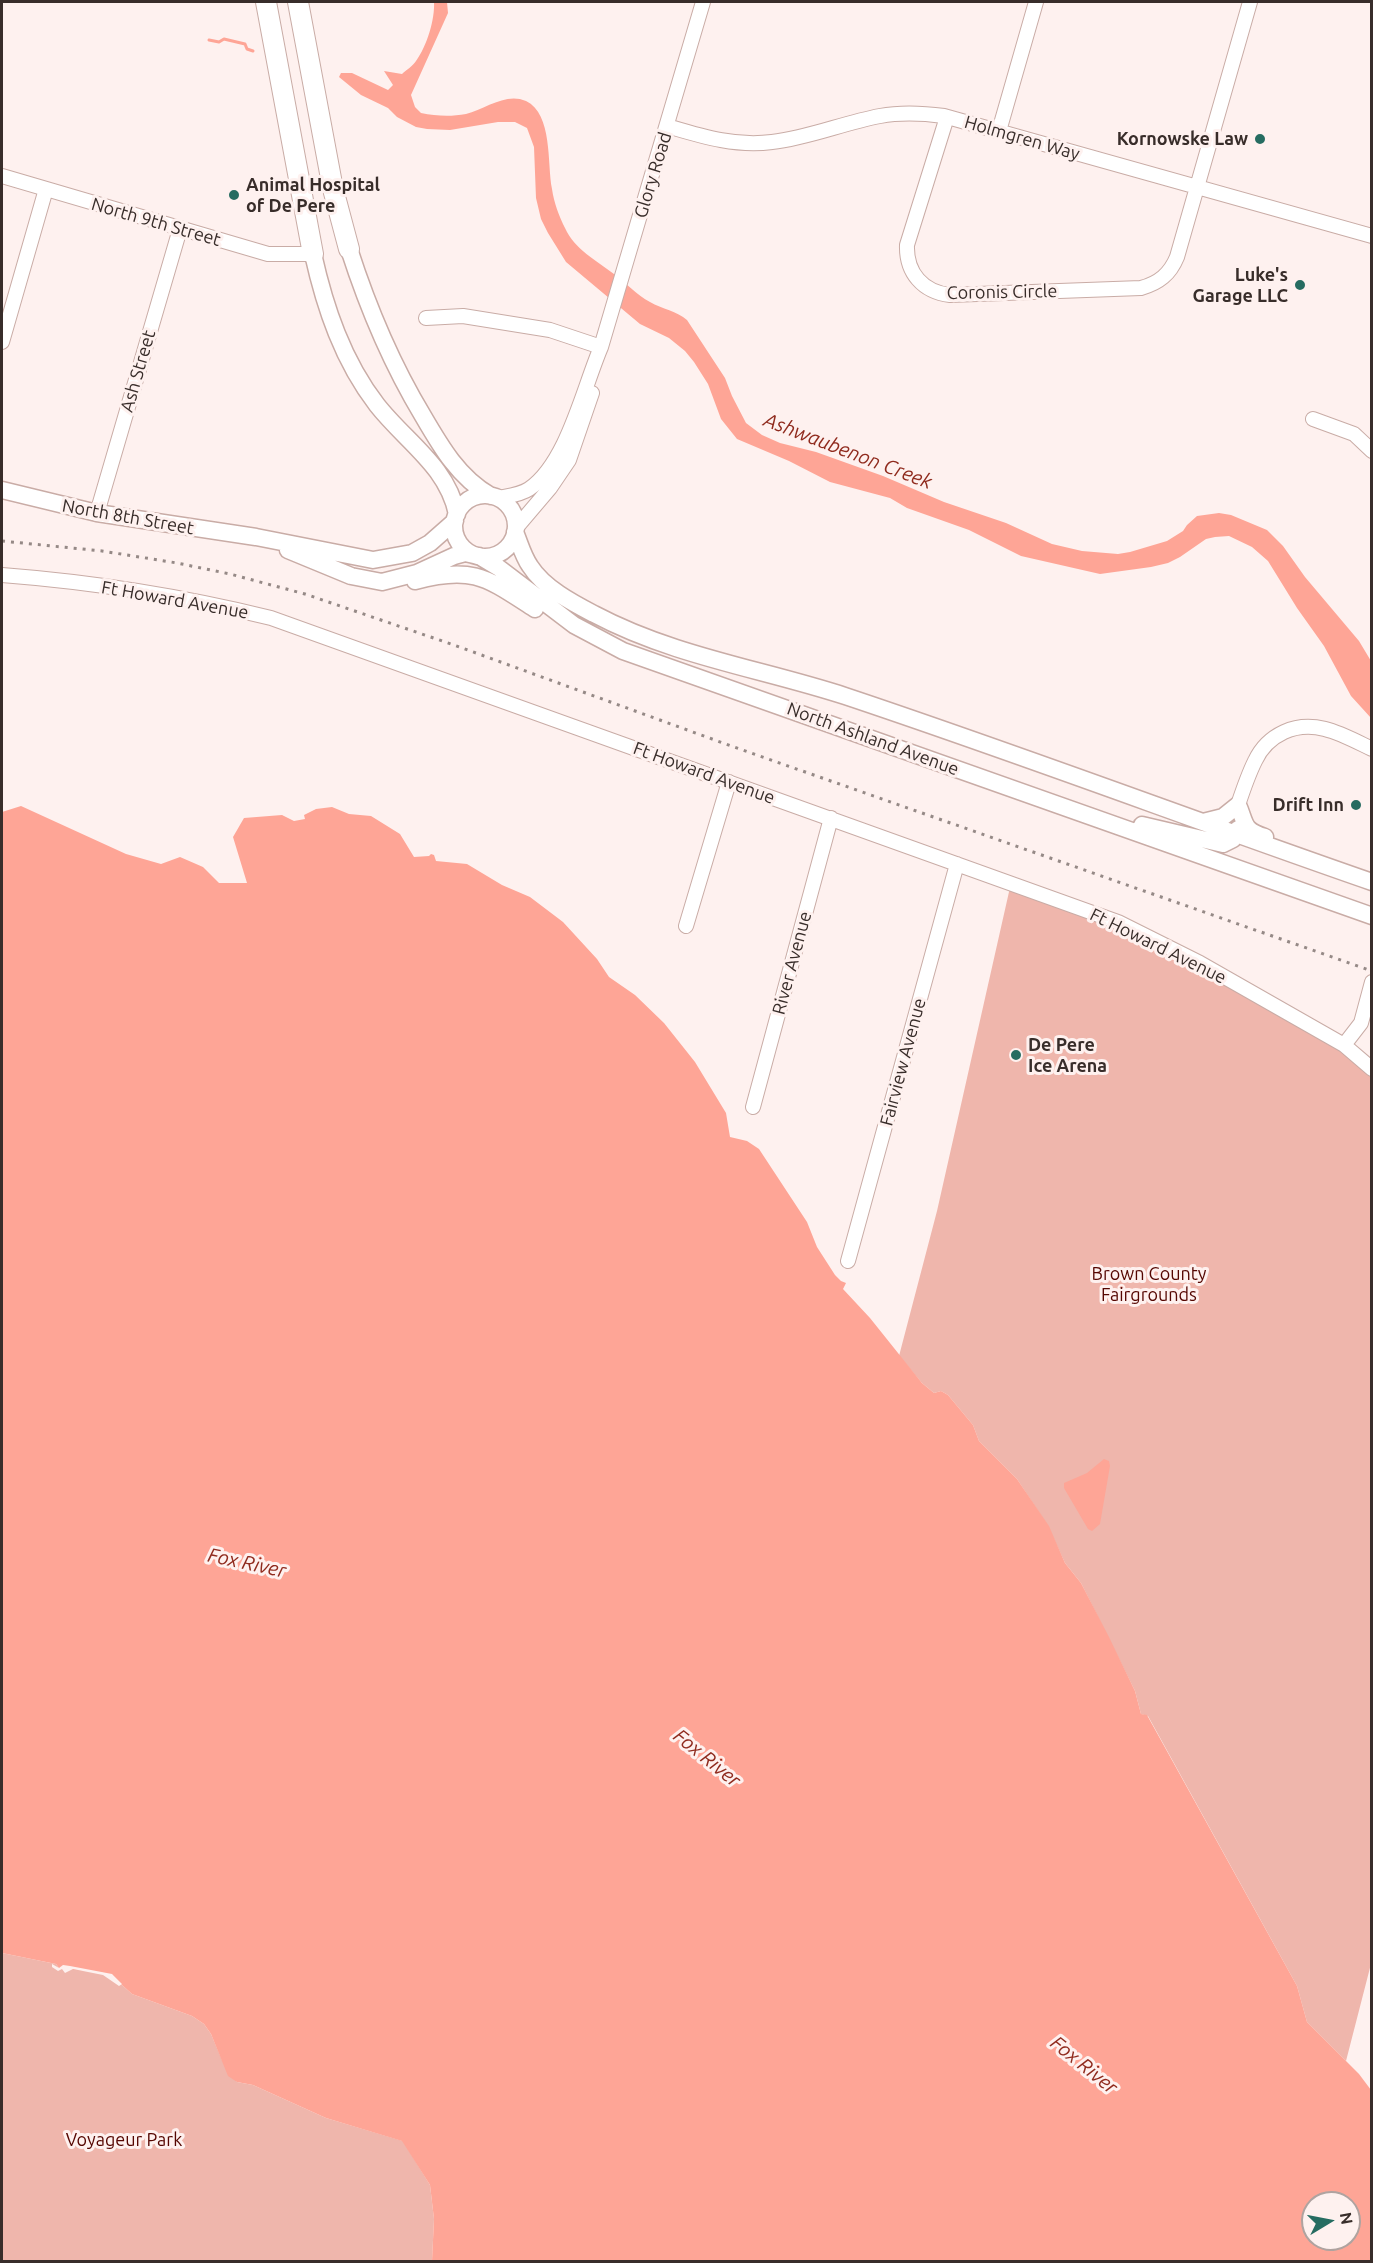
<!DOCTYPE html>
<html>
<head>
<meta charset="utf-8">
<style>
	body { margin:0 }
	#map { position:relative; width:1373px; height:2263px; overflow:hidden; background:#fef1ef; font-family:Ubuntu,sans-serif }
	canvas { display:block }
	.frame { position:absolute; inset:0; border:3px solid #382d2a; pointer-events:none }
	.north { position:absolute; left:1301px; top:2191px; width:60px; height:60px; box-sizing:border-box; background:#fef1ef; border:2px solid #afa3a0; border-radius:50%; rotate:80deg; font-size:16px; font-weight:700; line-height:24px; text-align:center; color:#382d2a }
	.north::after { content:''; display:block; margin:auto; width:21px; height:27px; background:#266c61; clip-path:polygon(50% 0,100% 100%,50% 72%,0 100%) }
</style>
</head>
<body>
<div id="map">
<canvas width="1373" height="2263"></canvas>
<div class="frame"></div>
<div class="north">N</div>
</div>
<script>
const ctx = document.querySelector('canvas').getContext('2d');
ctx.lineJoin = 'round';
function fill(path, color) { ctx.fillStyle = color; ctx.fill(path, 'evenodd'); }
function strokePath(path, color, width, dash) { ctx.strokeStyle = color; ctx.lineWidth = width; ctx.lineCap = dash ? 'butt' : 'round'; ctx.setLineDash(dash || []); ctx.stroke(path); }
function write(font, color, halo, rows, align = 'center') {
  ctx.font = font + ' Ubuntu,sans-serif'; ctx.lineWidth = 6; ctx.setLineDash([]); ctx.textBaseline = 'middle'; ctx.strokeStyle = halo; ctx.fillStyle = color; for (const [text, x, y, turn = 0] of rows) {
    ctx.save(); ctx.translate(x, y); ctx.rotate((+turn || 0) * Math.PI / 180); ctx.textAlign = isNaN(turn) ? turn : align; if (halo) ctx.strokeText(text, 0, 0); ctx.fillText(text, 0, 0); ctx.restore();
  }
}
const green = new Path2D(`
	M1011,883L1200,963L1371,1069L1372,1960L1346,2061L1307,2022L1297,1986L1148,1716L1141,1714L1135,1691L1081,1583L1065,1563L1048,1526L1017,1479L979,1441L973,1425L948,1395L941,1391L934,1393L922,1383L899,1356L937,1211Z
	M2,1953L56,1964L59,1968L73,1966L112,1976L132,1994L192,2016L204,2024L211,2034L222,2060L237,2082L253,2085L326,2118L403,2141L430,2185L434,2219L432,2261H2Z`);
const water = new Path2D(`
	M434,2H447L448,13L411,95L415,107L421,113C436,116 450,117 466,114C485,109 506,92 526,101C553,114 547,164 552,189C554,203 559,216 565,228C575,250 596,260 614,274C626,283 637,295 650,302C662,309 677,311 687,320L725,378L732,396L746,423L762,435L780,443L816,452L883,476L944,502L1006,523L1052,544L1082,551L1118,554L1130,552L1167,541L1183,531L1187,525L1197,516L1219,513L1231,515L1267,530L1283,546L1305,577L1359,641L1371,661V718L1351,696L1324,646L1297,608L1268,561L1252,547L1229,536L1215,537L1206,539L1180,557L1168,563L1151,567L1100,574L1021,556L969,530L907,508L890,498L830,482L789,461L737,439L721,419L708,384L694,362L685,351L669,338L640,324L566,262L548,233L541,219L536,198L534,147L527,128L515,122H498L450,130L427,129L416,127L397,117L388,108L361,95L339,77L341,73H352L388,90L393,85L384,71L402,74C406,70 413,66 416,61C427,46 435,19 434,2Z
	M21,806L126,854L161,864L180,857L203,867L219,883H247L233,837L244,818L282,815L294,821L305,819L304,815L316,809L332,807L349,814L371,816L400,834L414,857L429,856L431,854L434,855L436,861L467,864L502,885L530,897L563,922L597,959L609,977L635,995L664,1023L695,1062L726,1113L730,1137L747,1141L759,1149L807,1222L817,1247L835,1275L841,1281L846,1283L843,1289L870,1318L922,1383L934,1393L941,1391L948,1395L973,1425L979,1441L1017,1479L1049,1526L1065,1563L1081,1583L1109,1637L1135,1691L1141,1714L1147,1715L1297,1986L1307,2022L1359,2074L1371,2090V2261H432L434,2219L430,2185L402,2141L326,2118L253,2085L237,2082L228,2076L211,2034L204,2024L192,2016L132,1994L112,1976L104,1973L59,1968L56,1964L2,1953V812ZM1313,2203H1349V2239H1313Z
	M1104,1459L1109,1461L1110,1466L1100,1524L1092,1531L1088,1529L1064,1488V1483L1087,1473Z`);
const pier = new Path2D(`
	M52,1964L59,1968L63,1965L70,1966L112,1974L122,1984L119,1986L103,1975L73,1969L65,1973L62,1969L58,1971L52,1967Z`);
const stream = new Path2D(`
	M209,40L219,42L224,39L245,44L247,49L253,51`);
const minor = new Path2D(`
	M947,117L907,245C906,273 923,292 950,295L1141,288C1159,283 1170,274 1177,257L1250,2
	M667,126C701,136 735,147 772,142C808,138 843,123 880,116C901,112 922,113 944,116L1372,236
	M999,131L1036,2
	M2,176L268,254H313
	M426,318L463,316L550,330L601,347
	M2,342L46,189
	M1313,419L1354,434L1372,451
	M498,498C508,496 520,495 529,489C567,463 583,389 601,347L703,2
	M97,513L180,229
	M516,528L550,488L569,460L592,393
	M2,575C92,582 182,596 271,618L1118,922L1200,963L1344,1045L1372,1069
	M1238,805C1243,790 1248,775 1255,761C1261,748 1271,738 1284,732C1315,718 1343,735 1372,749
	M686,926L729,782
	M1344,1045L1361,1023L1372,982
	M753,1107L831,818
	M848,1261L957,864`);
const major = new Path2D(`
	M349,249C368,308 391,363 423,416C441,447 459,478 491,496
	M313,254C325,308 343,361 377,405C406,442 447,466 457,514
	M2,490L97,513L256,537L373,560L412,553L430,543L455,521
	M454 526a31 31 0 1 1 62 0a31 31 0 1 1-62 0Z
	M515,532C520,544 523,556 530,566C544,588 573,603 594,614C673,656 762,669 845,696C1022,755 1196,821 1372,882
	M288,550L351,576L382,582L417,573L454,556L465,553L474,555
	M479,556L499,568L574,625L623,651L1372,916
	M415,581C474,565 488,579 535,609
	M1203,822L1223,817L1238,805C1246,823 1242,830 1265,837
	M1142,825L1223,844L1233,839L1238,829`);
const highway = new Path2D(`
	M266,2L313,254
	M298,2L333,189L349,249`);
const rail = new Path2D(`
	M2,541L102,551L177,563L230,574L305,594L454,645L734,747L1372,971`);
const markers = [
	[1260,139,6,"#266c61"],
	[234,195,6,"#266c61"],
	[1300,285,6,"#266c61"],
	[1356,805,6,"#266c61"],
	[1016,1055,6,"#266c61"]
];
const streetNames = [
	["Holmgren Way",1022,138,16],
	["Glory Road",653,175,-73],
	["North 9th Street",156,222,16],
	["Coronis Circle",1002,292,-1],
	["Ash Street",138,371,-74],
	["North 8th Street",128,517,10],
	["Ft Howard Avenue",175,600,10],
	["North Ashland Avenue",873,739,20],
	["Ft Howard Avenue",704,773,20],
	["Ft Howard Avenue",1158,946,26],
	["River Avenue",792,963,-75],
	["Fairview Avenue",903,1062,-75]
];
const poiNames = [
	["Kornowske Law",1248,139],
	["Animal Hospital",246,185,"left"],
	["of De Pere",246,206,"left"],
	["Luke's",1288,275],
	["Garage LLC",1288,296],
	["Drift Inn",1344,805],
	["De Pere",1028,1045,"left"],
	["Ice Arena",1028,1066,"left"]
];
const parkNames = [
	["Brown County",1149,1274],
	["Fairgrounds",1149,1295],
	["Voyageur Park",124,2140]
];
const waterNames = [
	["Ashwaubenon Creek",848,451,21],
	["Fox River",247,1563,12],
	["Fox River",707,1758,39],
	["Fox River",1084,2065,39]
];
fill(green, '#efb6ac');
fill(water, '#fea596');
fill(pier, '#fef1ef');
strokePath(stream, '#fea596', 3);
strokePath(minor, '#c9aca6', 16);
strokePath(major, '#c9aca6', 19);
strokePath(highway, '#c9aca6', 22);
strokePath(minor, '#fff', 14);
strokePath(major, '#fff', 16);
strokePath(highway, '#fff', 20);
strokePath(rail, '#958986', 3, [3, 6]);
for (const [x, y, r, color] of markers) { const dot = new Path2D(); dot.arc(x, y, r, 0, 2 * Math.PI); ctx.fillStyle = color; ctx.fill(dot); strokePath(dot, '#fef1ef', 2); }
write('18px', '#382d2a', '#fef1ef', streetNames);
write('bold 18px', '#382d2a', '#fef1ef', poiNames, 'right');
write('18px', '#550601', '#fef1ef', parkNames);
write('italic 20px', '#902b1e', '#fef1ef', waterNames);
</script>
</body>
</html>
